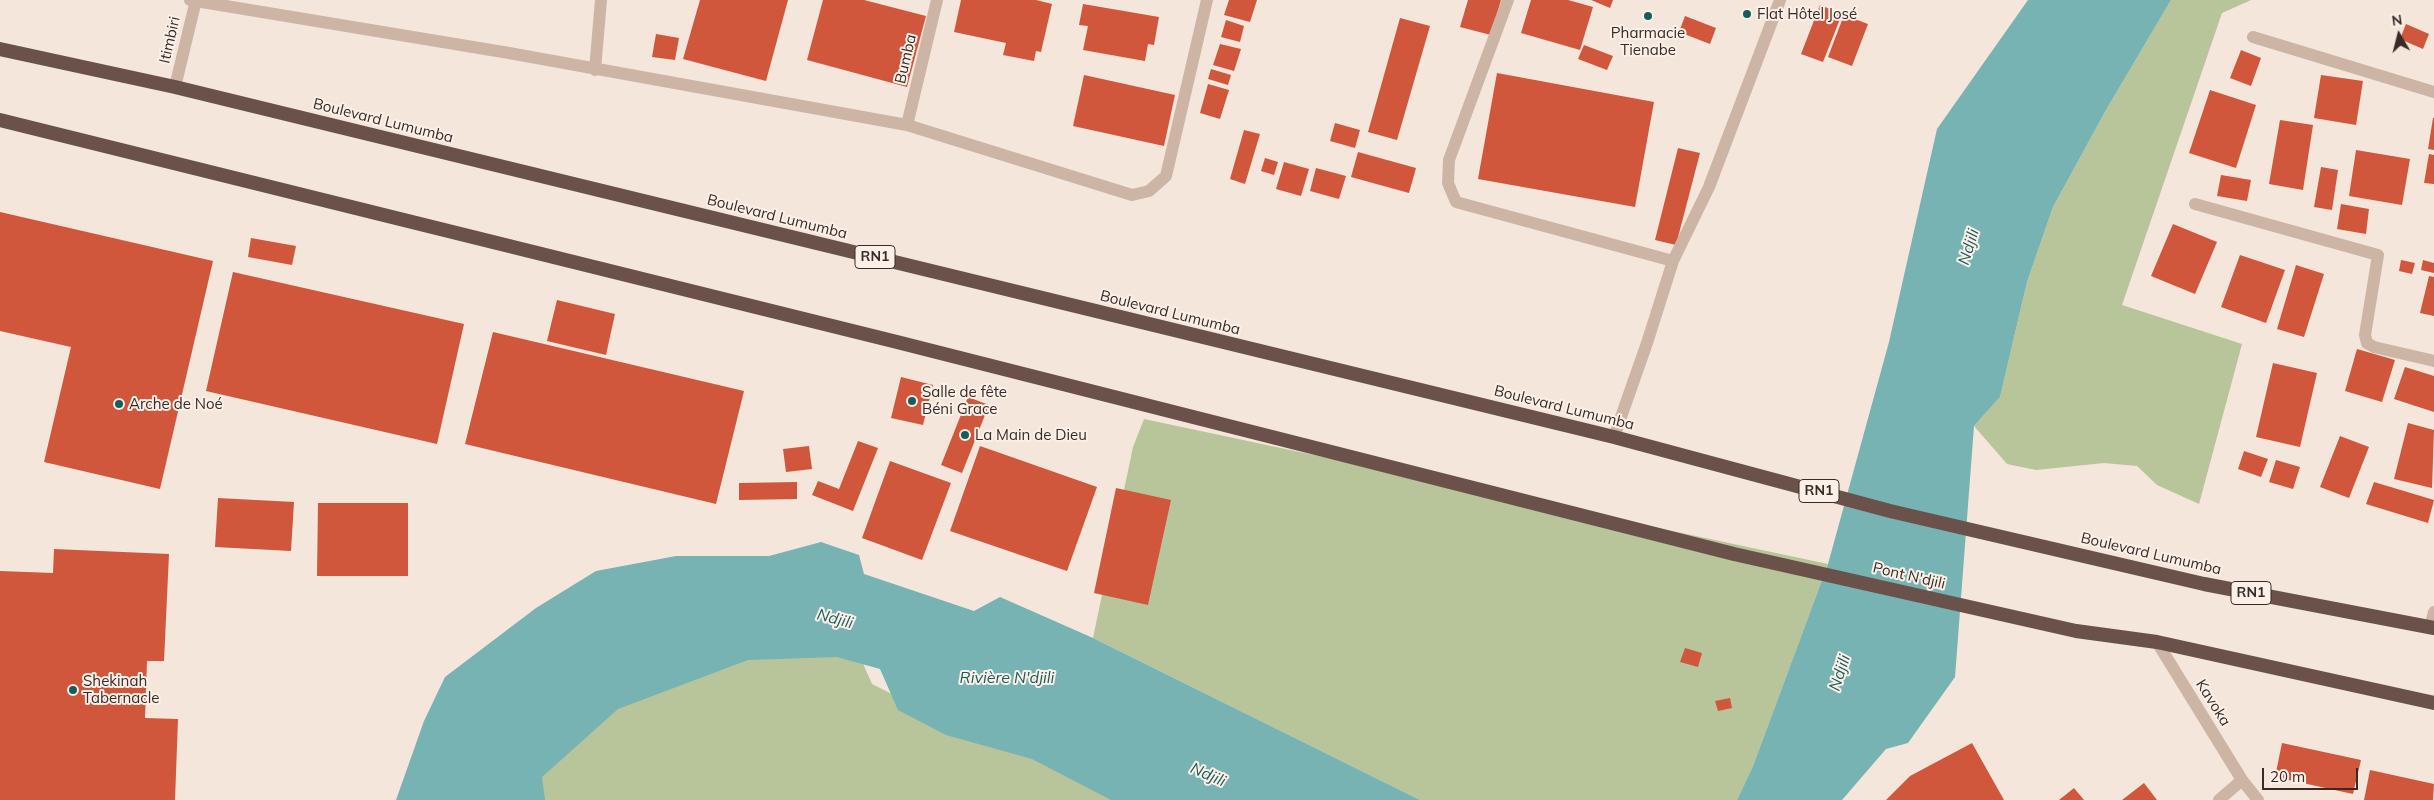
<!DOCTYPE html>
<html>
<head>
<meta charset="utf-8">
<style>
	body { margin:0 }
	#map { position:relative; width:2434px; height:800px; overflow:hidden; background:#f4e6da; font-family:Mulish,sans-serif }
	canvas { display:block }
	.north { position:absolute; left:2374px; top:10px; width:50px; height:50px; -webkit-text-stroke:4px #fbf0e7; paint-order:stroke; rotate:352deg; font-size:14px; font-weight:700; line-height:20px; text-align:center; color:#382b27 }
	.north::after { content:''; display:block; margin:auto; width:18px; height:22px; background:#382b27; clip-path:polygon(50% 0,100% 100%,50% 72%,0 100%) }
	.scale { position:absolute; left:2262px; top:768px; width:96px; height:22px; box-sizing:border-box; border:2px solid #382b27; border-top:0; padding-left:6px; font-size:15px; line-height:18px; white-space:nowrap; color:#382b27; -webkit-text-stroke:4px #fbf0e7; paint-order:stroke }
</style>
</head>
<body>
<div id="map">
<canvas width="2434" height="800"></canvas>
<div class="north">N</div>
<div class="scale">20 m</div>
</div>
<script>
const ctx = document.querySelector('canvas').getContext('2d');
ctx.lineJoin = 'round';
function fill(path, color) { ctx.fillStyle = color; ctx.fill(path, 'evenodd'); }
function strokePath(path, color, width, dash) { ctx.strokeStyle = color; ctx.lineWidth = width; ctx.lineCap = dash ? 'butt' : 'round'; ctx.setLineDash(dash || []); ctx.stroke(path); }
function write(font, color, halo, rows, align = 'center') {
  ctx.font = font + ' Mulish,sans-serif'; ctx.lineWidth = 4; ctx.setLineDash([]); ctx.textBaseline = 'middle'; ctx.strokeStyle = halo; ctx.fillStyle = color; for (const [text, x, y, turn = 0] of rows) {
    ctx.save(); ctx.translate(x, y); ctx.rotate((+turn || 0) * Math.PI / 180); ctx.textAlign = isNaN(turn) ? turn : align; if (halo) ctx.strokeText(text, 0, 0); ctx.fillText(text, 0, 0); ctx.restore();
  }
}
const green = new Path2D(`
	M2171,0H2251L2222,13L2122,305L2242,344L2199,504L2157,485L2137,466L2104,463L2036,470L2007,464L1974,426L2000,397L2027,282L2053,207L2106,110Z
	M1144,419L1828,564L1753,766L1737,800H1420L1093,638L1133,447Z
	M854,643L872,684L920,708L1137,800H502L592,683Z`);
const water = new Path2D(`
	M2028,0H2171L2106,110L2053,207L2027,282L2000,397L1974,426L1955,677L1908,743L1886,749L1842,800H1737L1753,766L1828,564L1889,342L1937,129Z
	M821,542L859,555L864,574L974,611L1000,597L1093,638L1420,800H1111L1032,759L946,735L898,710L880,669L837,657L748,660L618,709L542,777L545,800H396L424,721L445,677L536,608L596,571L676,556H769Z`);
const building = new Path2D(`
	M700,0H788L766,81L683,59Z
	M823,0H864L926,16L907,87L807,60Z
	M961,0H1036L1052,4L1041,52L1036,51L1034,61L1003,55L1006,43L954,32Z
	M1229,0H1257L1250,22L1224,15Z
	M1468,0H1501L1491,35L1460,27Z
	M1531,0H1568L1593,7L1580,50L1521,33Z
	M1591,0H1613L1610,8Z
	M1083,4L1159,17L1154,45L1148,44L1145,61L1083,50L1088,26L1079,25Z
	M1820,5L1842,14L1823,62L1801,54Z
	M1844,15L1868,24L1852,66L1828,57Z
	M1685,16L1716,28L1710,44L1679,32Z
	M1400,18L1430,26L1397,140L1368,132Z
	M1226,20L1244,26L1240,42L1221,37Z
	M2406,24L2429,34L2423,49L2400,39Z
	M656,34L679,38L675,60L652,57Z
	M1220,44L1241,49L1234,71L1213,65Z
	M1584,45L1613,56L1607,70L1578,59Z
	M2241,50L2261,58L2251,86L2230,78Z
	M1211,69L1231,75L1228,85L1208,79Z
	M1497,73L1654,102L1635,207L1478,179Z
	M1084,75L1175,95L1164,146L1073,126Z
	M2321,75L2363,81L2356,125L2314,118Z
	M1208,84L1229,90L1220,119L1200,113Z
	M2210,90L2256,105L2236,168L2189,153Z
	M2433,118H2434V150L2428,149Z
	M2280,120L2313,125L2303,190L2269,184Z
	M1335,123L1360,130L1355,148L1330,141Z
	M1244,130L1260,134L1245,184L1230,179Z
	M1678,148L1700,153L1676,245L1655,240Z
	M2356,150L2410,159L2402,205L2349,196Z
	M1358,152L1416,168L1409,193L1351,177Z
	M2429,154L2434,155V184L2424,183Z
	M1265,158L1278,162L1274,175L1261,171Z
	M1284,162L1309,169L1301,196L1276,189Z
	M2321,167L2338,170L2332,210L2314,207Z
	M1316,168L1346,176L1339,199L1310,191Z
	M2221,175L2251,180L2247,201L2217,196Z
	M2341,204L2369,209L2366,234L2337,229Z
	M0,212L213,261L160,489L44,462L71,347L0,331Z
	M2173,224L2217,242L2195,294L2151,276Z
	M251,238L296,246L292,265L248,257Z
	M2240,255L2285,270L2266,323L2221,307Z
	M2401,260L2415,263L2412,274L2399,271Z
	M2423,260L2434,263V273L2421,270Z
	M2296,265L2324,274L2304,337L2277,329Z
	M233,272L464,324L437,444L206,391Z
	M2429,276L2434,277V316L2420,313Z
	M557,300L615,314L606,355L547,341Z
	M493,332L744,391L716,504L465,444Z
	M2357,349L2395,360L2382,402L2345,391Z
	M2273,363L2317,373L2300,447L2256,437Z
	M2405,367L2434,376V412L2394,399Z
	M901,377L933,385L923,425L891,418Z
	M968,397L989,405L962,473L941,465Z
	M2408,423L2434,430L2432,488L2394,479Z
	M2340,436L2369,447L2349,498L2320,487Z
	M858,441L878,448L853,511L812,495L818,481L839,489Z
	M809,446L812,469L786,472L783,449Z
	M980,446L1097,487L1067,571L950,531Z
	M2244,451L2268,459L2261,477L2238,469Z
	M2276,460L2300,467L2293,489L2269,482Z
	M890,461L951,483L922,560L862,538Z
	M797,482V499L739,500V483Z
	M2374,482L2434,500L2428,523L2366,504Z
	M1116,488L1171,500L1148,605L1094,593Z
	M218,498L294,502L291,551L215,547Z
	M318,503H408V576H317Z
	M54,549L169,554L164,661H147L145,718L178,719L175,800H0V571L53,573Z
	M1685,648L1702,653L1698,667L1680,662Z
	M1730,698L1732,708L1718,711L1715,701Z
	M1972,743L2004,800H1886L1910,776Z
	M2282,743L2361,760L2353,794L2275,777Z
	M2370,770L2434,784L2433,800H2364Z
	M2144,783L2157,800H2122Z
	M2074,788L2084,800H2059Z`);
const minor = new Path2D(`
	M190,0L509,53L907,125L1132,195L1149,191L1166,176L1207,0
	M1508,0L1449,160L1448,183L1456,202L1673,261
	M2253,37L2434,92
	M595,70L601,0
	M175,87L196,0
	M907,125L937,0
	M2195,204L2378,255L2365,335L2367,343L2374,347L2434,361
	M1614,437L1647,343L1673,261L1709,187L1780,0
	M2430,627L2434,612
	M2157,642L2242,780L2258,800
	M2219,800L2242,780`);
const trunk = new Path2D(`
	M0,49L175,87L1614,437L1890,511L2204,584L2434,628
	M0,120L897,342L1734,554L2076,631L2157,642L2434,703`);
const markers = [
	[1747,14,5,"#195c5d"],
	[1648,16,5,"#195c5d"],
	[912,401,5,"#195c5d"],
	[119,404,5,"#195c5d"],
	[965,435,5,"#195c5d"],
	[73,690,5,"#195c5d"]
];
const shields = [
	[875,257,40],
	[1819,491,40],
	[2251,593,40]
];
const shieldNames = [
	["RN1",875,257],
	["RN1",1819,491],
	["RN1",2251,593]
];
const poiNames = [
	["Flat Hôtel José",1757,14],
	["Pharmacie",1648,33,"center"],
	["Tienabe",1648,50,"center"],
	["Salle de fête",922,392],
	["Béni Grace",922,409],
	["Arche de Noé",129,404],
	["La Main de Dieu",975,435],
	["Shekinah",83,681],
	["Tabernacle",83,698]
];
const streetNames = [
	["Itimbiri",170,40,-77],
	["Bumba",906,59,-77],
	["Boulevard Lumumba",383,121,14],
	["Boulevard Lumumba",777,217,14],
	["Boulevard Lumumba",1170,313,14],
	["Boulevard Lumumba",1564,408,14],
	["Boulevard Lumumba",2151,554,13],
	["Pont N'djili",1909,576,13],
	["Kavoka",2213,703,58]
];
const waterNames = [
	["Ndjili",1969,247,-73],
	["Ndjili",835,619,15],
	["Ndjili",1840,673,-72],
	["Rivière N'djili",1007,678],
	["Ndjili",1208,775,24]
];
fill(green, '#b8c499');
fill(water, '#76b3b2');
fill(building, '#d0563c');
strokePath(minor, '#cdb5a5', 12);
strokePath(trunk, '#6a524a', 14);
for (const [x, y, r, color] of markers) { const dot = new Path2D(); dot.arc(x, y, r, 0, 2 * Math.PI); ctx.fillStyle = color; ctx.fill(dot); strokePath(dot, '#fbf0e7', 2); }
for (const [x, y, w] of shields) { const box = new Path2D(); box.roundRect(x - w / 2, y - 11.5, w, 23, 4); ctx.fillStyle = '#fbf0e7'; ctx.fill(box); strokePath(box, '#382b27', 1); }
write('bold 14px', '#382b27', null, shieldNames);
write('15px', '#382b27', '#fbf0e7', poiNames, 'left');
write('15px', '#382b27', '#fbf0e7', streetNames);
write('italic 16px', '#195c5d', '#fbf0e7', waterNames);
</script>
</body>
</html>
